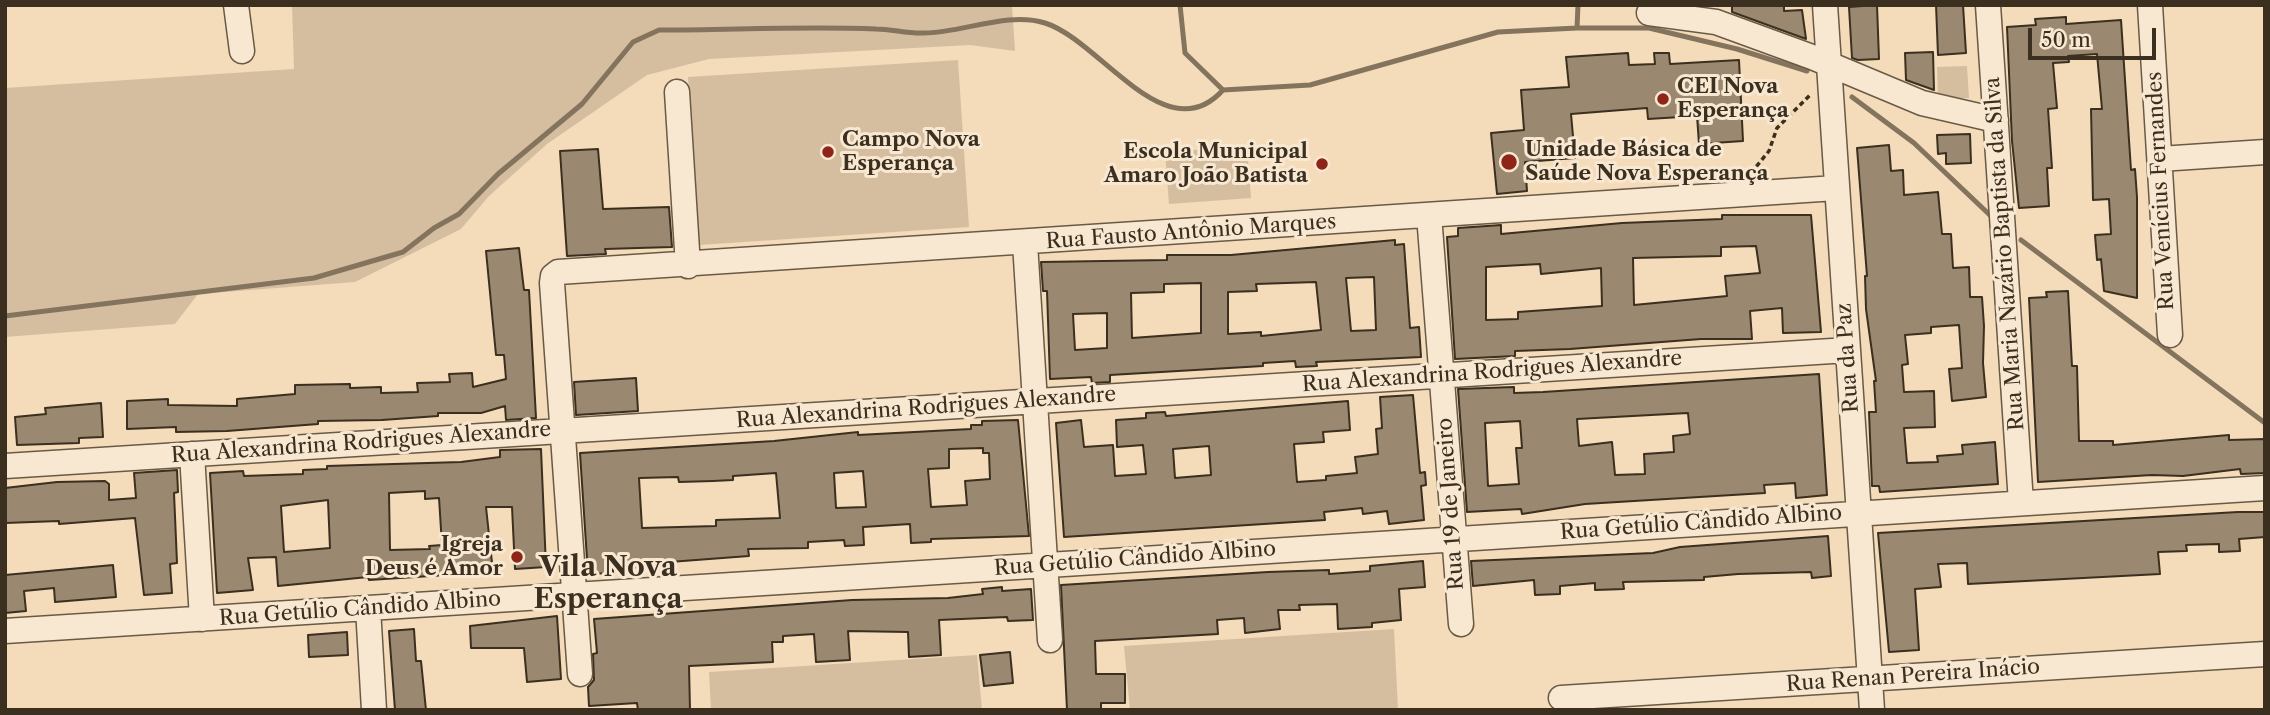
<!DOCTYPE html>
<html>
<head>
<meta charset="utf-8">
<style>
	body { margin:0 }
	#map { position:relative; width:2270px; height:715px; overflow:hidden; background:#f4dbb9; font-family:"Libre Caslon Text",serif }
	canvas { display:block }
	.frame { position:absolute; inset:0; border:7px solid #3b2f20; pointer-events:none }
	.scale { position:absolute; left:2028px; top:28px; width:128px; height:32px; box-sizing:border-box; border:4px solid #3b2f20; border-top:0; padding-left:9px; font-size:21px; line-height:24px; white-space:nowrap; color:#3b2f20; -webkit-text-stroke:5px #f8e8d2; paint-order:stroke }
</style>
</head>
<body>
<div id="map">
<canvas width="2270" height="715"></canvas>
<div class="frame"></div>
<div class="scale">50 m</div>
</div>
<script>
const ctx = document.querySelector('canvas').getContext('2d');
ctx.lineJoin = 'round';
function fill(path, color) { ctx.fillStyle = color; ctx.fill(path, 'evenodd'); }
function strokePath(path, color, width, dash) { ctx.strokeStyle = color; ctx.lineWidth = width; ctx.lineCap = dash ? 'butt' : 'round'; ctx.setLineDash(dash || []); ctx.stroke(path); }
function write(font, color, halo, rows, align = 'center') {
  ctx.font = font + ' "Libre Caslon Text",serif'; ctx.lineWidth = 6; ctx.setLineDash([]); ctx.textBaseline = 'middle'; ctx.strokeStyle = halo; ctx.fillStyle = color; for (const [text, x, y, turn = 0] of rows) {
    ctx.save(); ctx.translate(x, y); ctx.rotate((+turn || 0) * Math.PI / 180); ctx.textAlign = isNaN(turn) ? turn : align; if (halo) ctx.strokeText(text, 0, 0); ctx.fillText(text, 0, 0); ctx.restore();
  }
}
const green = new Path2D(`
	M292,5H1012L1015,51L970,45L709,59L647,75L547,144L489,196L461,229L355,282L198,294L175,324L5,337V88L294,69Z
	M958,60L969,227L699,245L688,77Z
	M1967,66L1969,98L1938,99L1937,67Z
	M1247,146L1251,198L1169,204L1165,152Z
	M1394,629L1398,710H1130L1124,646Z
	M977,655L982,710H711L709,672Z`);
const stream = new Path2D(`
	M1180,5L1185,53L1223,90L1310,85L1498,32L1577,28H1649L1737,49L1807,71
	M1577,28L1578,5
	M1852,97L1914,143L1993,218
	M2021,240L2265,423
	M5,316L314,278L403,252L434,228L459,214L498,174L582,104L633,42L659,30C731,30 804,26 876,29C892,29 908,34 924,33C962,33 1008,11 1045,23C1100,40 1166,153 1223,90`);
const building = new Path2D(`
	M1732,5H1784V11L1802,10L1806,39L1732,12Z
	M1877,5L1879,59L1858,60L1852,58L1849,7Z
	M1936,5H1963L1966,53L1938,55Z
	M2066,17V24L2121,20L2131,170L2135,169L2137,197V298L2104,291L2101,259L2097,260L2095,235L2111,234L2109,199L2093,200L2091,109H2102L2097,54L2068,56L2069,62L2053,63L2057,108L2048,109L2052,168H2047L2049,206L2019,208L2012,141L2007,27L2036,25L2035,19Z
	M1933,52L1934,90L1906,80L1905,53Z
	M1628,53L1629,65L1655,64L1654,53H1669L1670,64L1739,60L1743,141L1699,144L1697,116L1648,119L1647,108L1571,114L1575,158L1525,162L1527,191L1497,194L1491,133L1524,130L1521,90L1569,87L1566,57Z
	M1970,134L1971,163L1946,164V153L1938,154L1937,135Z
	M1889,145L1891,171L1903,170L1904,195L1938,192L1942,234H1951L1953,268L1969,267L1970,297H1982L1984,326L1983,363L1986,397L1952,401L1949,369L1962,368L1959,325L1931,327V333L1905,335L1908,364L1902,365L1904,392L1934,391L1935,427L1904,428L1907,463L1938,462L1937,456L1963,454L1962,445L1995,442L1998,484L1880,492L1879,486H1872L1869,412H1876L1874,381H1876L1866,309L1865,276H1867L1857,148Z
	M598,149L603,209L669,207L672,247L605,249L606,254L567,256L560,151Z
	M1722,215H1811L1821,332L1783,333L1782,308L1750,311L1752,339H1701L1570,349L1515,351V356L1455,359L1447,237L1458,236V228L1501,225V234L1622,223L1722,219ZM1756,246L1760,273L1725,276L1727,296L1634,305L1633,258L1721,256V247ZM1540,264L1541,274L1601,268L1602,306L1518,312V319L1486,320V267Z
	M1395,240V245L1404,244L1410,328L1419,327L1421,357L1316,362L1317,366L1296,367L1295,361L1263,363V366L1110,375V382L1092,383L1091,377L1050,379L1047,291H1043L1041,262L1167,260V255H1231ZM1374,277L1376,330L1351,331L1346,278ZM1316,282L1321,330L1261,336V332L1228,334V292L1257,291L1256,284ZM1201,283V333L1132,338L1131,293L1164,292V284ZM1107,313V348L1075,350L1073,314Z
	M519,248L524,290H529L536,418L506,420L505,406L481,413H438V416L382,420L318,421V424L227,431L176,432V427L127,429V401L168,399V405L237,406V399L295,394V385L350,384V388L381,387V393L418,392L417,383L450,382L449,374L472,373L473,387L506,379L504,355H496L486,251Z
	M2068,291L2072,366H2077L2079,441H2113V445L2229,435V440L2265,439V473L2241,474L2240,469L2183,476L2152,475L2038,482L2029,298L2047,297L2046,292Z
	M1819,374L1827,495L1796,498L1795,483L1764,485L1765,493L1585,504L1522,514L1521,509L1467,512L1458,389L1514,387V393L1543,392ZM1688,413L1690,434L1673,436L1674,452L1644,454L1645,474L1615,475L1612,442L1579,446L1577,419ZM1520,421L1522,448H1516L1519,484L1488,486L1485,423Z
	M636,378L638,411L576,415L574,382Z
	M1413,395L1420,473L1425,472L1426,485L1421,486L1424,520L1389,524L1387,511L1363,514L1362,508L1324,512L1325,520L1064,537L1056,423L1081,420L1084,447L1113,445L1115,476L1146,474L1143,445L1117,447L1116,420L1146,418V413L1165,412L1166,416L1348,401L1350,430L1323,432L1324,442L1294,444L1297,482L1326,480V476L1357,473L1355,457L1378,454L1376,429L1382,428L1380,397ZM1209,446L1211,475L1175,478L1173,449Z
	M101,403L103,437L79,438V443L17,445L15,417L46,414L45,408Z
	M1018,420L1029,536L931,539V542L911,543L910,524L863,527L864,545L845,546L844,540L808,542V548L748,549L749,556L643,564L644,567L613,569V573L588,574L580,453L774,441L858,432V435L971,429V425H982V421ZM983,448V453H989L990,479L965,481L967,505L931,507L928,469L949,468V449ZM863,471L866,507L836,508L834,473ZM776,473L780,518L716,520V526L642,528L639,478L678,477L679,482L713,481L733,480V476Z
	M541,449L546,567L515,569L512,507H486L493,572L369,580L368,577L278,586L276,557L248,558L253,590L217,593L210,473L243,471L244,476L303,474V470L327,469V466L461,462L500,457V450ZM425,491V499L439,498L442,545L429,546L430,549L390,550L389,493ZM328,500L330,548L284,552L281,506Z
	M177,470L178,492L174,493L177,563L170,564L172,593L144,595L135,518L59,524V521L5,523V488L57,482L105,481L109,484V500L136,498L134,473Z
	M2238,512H2265V537L2239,539L2240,551L2219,552V544L2186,545L2187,551L2158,552L2160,574L1968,584L1967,563L1938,564L1941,587L1915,589L1919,650L1889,652L1878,533Z
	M1828,536L1831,576L1812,578L1811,572L1738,574L1704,577V580L1623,582L1624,589L1595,590V583L1560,586V594L1535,595L1534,580L1473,586L1471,561L1653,553L1680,547Z
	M1423,561L1425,587L1399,589L1401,620L1372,623V627L1338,629L1337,604L1299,605L1300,610H1278L1280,629L1245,633L1244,618L1217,620L1218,634L1095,641L1096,674H1125V703H1101V710H1067L1061,585L1268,572L1329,570V574L1370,571V566Z
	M113,565L116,597L55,602L54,588L24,591L26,611L5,613V575Z
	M1002,587V591L1031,589L1033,620L1008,621L1007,617L939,620L941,655L909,657L908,632L848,631L850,660L816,662L814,634L783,636V642H772L773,662L689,666L690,710H638L637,703L589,706L588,687L594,680L593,654L597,653L594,619L852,600L948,598L983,594L982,589Z
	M557,616L561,679L527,682L524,648H471L470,626Z
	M414,629L416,661H421L426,710H395L389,631Z
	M347,632L348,655L309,657L308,635Z
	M1010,652L1013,683L984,686L980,655Z`);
const path = new Path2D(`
	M1751,173L1769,151L1777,128L1811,94`);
const minor = new Path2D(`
	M236,5L242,51
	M1825,5L1872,710
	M1988,5L2021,503
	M2150,5L2170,335
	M1649,13L1716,22L1812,57L1922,103L1996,120
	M677,92L688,266
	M2160,159L2265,152
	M1429,215L1461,624
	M1025,243L1050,640
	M192,454L202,619
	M5,466L1848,350
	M368,608L374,710
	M5,631L2265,488
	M580,674L552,283L553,276L558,272L1836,188
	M1561,698L2265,654`);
const markers = [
	[1663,99,7,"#8f2418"],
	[828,152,7,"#8f2418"],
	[1509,162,9,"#8f2418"],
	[1322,164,7,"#8f2418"],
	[517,557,7,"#8f2418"]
];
const poiNames = [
	["CEI Nova",1677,87],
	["Esperança",1677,111],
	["Campo Nova",842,140],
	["Esperança",842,164],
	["Unidade Básica de",1525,150],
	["Saúde Nova Esperança",1525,174],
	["Escola Municipal",1308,152,"right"],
	["Amaro João Batista",1308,176,"right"],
	["Igreja",503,545,"right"],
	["Deus é Amor",503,569,"right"]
];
const streetNames = [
	["Rua Venícius Fernandes",2161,191,-93],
	["Rua Fausto Antônio Marques",1191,232,-4],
	["Rua Maria Nazário Baptista da Silva",2005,254,-94],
	["Rua da Paz",1848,358,-94],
	["Rua Alexandrina Rodrigues Alexandre",1492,372,-4],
	["Rua Alexandrina Rodrigues Alexandre",926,408,-4],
	["Rua Alexandrina Rodrigues Alexandre",361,443,-4],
	["Rua 19 de Janeiro",1451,504,-94],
	["Rua Getúlio Cândido Albino",1701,523,-4],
	["Rua Getúlio Cândido Albino",1135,559,-4],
	["Rua Getúlio Cândido Albino",360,609,-4],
	["Rua Renan Pereira Inácio",1913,676,-4]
];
const districtNames = [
	["Vila Nova",608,568],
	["Esperança",608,600]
];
fill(green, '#d5be9f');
strokePath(stream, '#84735d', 5);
fill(building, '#9b8870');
strokePath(building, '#3b2f20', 2);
strokePath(minor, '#695a46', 27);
strokePath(path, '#3b2f20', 3.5, [5, 3.5]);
strokePath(minor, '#f8e8d2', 24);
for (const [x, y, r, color] of markers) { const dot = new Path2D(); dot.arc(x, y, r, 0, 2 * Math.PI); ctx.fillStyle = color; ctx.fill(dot); strokePath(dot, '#f8e8d2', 2.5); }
write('bold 21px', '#3b2f20', '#f8e8d2', poiNames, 'left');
write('21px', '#3b2f20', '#f8e8d2', streetNames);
write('bold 28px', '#3b2f20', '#f8e8d2', districtNames);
</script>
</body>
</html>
